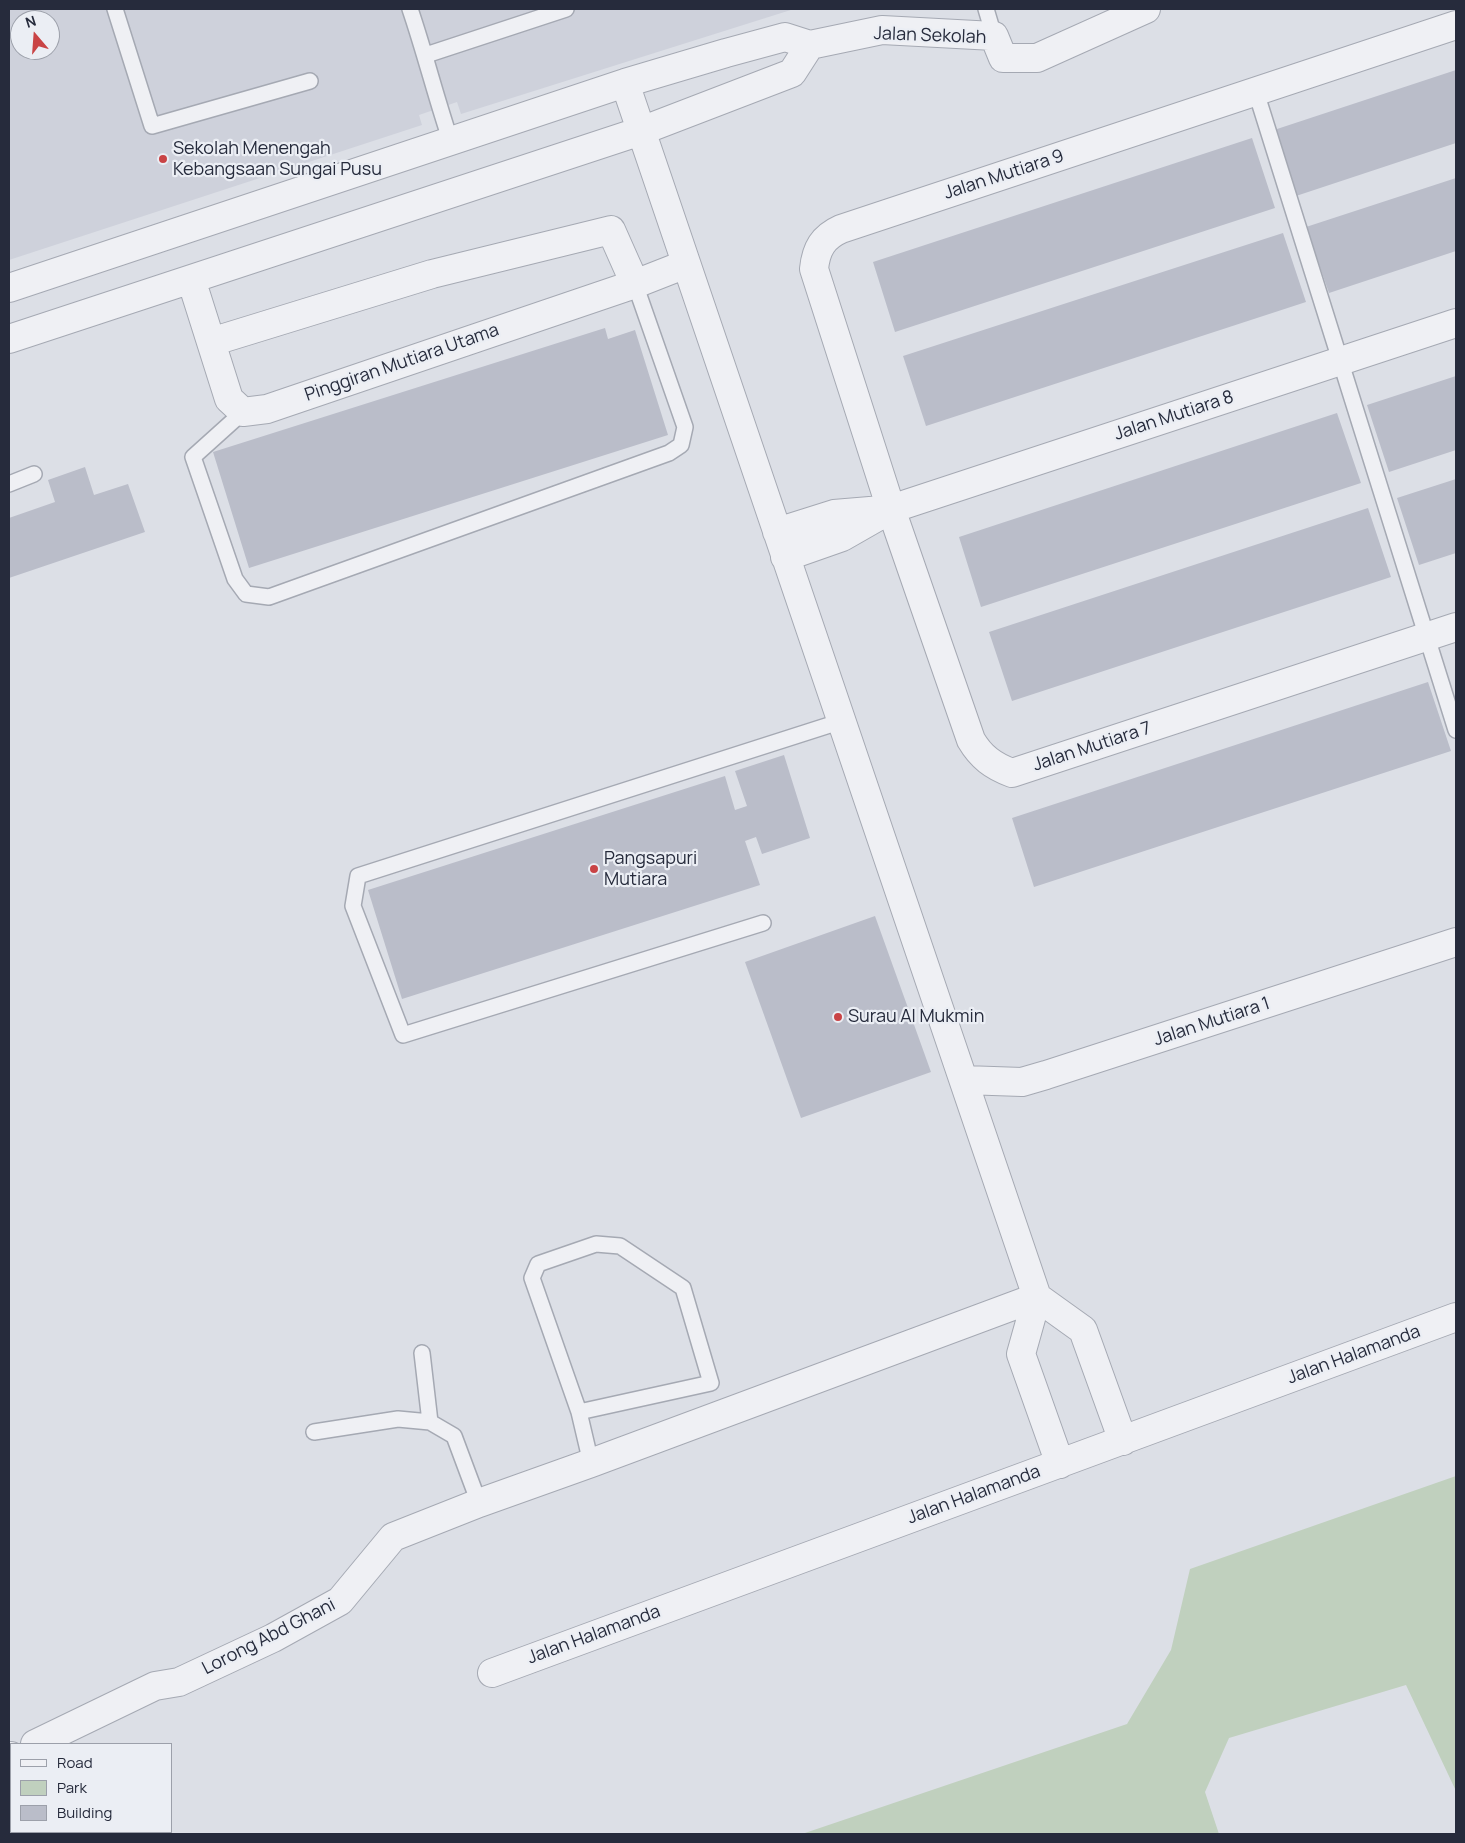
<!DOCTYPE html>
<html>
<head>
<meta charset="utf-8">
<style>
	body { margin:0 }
	#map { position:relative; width:1465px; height:1843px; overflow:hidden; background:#dcdfe6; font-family:Manrope,sans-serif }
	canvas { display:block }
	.frame { position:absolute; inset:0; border:10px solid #262b3c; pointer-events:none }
	.legend { position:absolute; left:10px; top:1743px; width:162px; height:90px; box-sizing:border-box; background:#ebeef4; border:1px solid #9ca0aa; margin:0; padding:6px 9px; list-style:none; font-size:15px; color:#262b3c }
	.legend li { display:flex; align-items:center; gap:10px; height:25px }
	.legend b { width:25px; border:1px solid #9ca0aa }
	.north { position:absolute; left:10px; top:10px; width:50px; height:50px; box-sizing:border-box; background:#ebeef4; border:1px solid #9ca0aa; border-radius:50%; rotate:342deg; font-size:14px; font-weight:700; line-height:20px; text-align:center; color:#262b3c }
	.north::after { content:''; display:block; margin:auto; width:18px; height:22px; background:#c94345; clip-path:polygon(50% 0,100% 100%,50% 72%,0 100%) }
</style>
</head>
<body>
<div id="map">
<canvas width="1465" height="1843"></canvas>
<div class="frame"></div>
<ul class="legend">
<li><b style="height:6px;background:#eff0f4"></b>Road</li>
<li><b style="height:14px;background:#c0d0be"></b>Park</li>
<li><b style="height:14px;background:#babdc9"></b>Building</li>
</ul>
<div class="north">N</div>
</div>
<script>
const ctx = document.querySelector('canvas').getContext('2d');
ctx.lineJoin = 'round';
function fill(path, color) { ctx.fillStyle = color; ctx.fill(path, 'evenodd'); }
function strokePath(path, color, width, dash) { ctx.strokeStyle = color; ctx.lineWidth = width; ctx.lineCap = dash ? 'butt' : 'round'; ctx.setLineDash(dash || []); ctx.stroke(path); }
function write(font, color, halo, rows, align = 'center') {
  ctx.font = font + ' Manrope,sans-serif'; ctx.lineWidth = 4.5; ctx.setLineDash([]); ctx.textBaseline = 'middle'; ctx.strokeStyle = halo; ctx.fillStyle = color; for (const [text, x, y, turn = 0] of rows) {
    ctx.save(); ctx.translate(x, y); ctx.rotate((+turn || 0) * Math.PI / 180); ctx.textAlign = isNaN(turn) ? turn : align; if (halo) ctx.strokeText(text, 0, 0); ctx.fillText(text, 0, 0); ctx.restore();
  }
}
const built = new Path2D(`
	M9,9H794L461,114L457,102L419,115L422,125L9,260ZM20,20H50V50H20Z`);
const green = new Path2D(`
	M1456,1476V1791L1406,1685L1229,1738L1205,1792L1219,1834H802L1127,1724L1171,1650L1190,1569Z`);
const building = new Path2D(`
	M1456,70V143L1296,196L1274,130Z
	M1252,138L1275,208L895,332L873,262Z
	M1456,178V251L1329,293L1306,227Z
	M1283,233L1306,302L926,426L903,356Z
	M605,328L608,339L635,330L668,435L249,568L213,452Z
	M1456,376V450L1389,472L1367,405Z
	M1337,413L1361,483L981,607L959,537Z
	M85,467L94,495L128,484L145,532L9,578V518L55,502L48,480Z
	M1456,479V553L1419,565L1397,498Z
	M1368,508L1391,577L1012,701L989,632Z
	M1428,682L1451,751L1034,887L1012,818Z
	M784,755L810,838L762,854L756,837L745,841L760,885L402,999L368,890L725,776L735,810L747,806L735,771Z
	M875,916L931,1072L801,1118L745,962Z`);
const service = new Path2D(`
	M115,9L152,126L310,81
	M410,9C425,53 436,98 451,142
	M986,9L994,36
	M426,55L566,9
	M1256,92L1456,730
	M243,412L193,457L235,579L246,594L269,597L669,453L681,445L685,427L635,284
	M9,484L34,474
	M763,923L403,1035L353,906L358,876L842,721
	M422,1353L430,1422
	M579,1412L711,1383L683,1288L620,1246L596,1244L538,1264L532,1278L579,1412L591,1463
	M314,1432L398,1419L430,1422L454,1436L479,1503`);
const minor = new Path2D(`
	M1456,25L841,229C823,237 816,249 814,269L891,509L971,740C981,757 993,766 1012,773L1456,627
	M625,83L1037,1297L1021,1354L1060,1464
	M191,279L229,399L243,412L267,409L635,284L686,264
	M9,288L625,83L726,53L785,37L810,45L882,30L994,36L1003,58H1037L1146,9
	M9,339L641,131L792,73L810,45
	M211,342L432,274L611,230L635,284
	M777,532L834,514L882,510
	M785,557L842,537L891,509L1456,323
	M964,1080L1022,1082L1046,1075L1456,942
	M1037,1297L1083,1330L1123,1441
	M492,1673L1456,1317
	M35,1744L155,1686L179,1682L273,1638L340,1601L393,1537L479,1503L591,1463L1037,1297
	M9,1757L11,1756`);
const markers = [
	[163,159,5,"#c94345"],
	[594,869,5,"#c94345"],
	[838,1017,5,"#c94345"]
];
const streetNames = [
	["Jalan Sekolah",930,36,2],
	["Jalan Mutiara 9",1004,175,-18],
	["Pinggiran Mutiara Utama",402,363,-19],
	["Jalan Mutiara 8",1174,416,-18],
	["Jalan Mutiara 7",1092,747,-18],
	["Jalan Mutiara 1",1212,1022,-18],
	["Jalan Halamanda",1354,1355,-20],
	["Jalan Halamanda",974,1495,-20],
	["Jalan Halamanda",594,1635,-20],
	["Lorong Abd Ghani",269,1637,-27]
];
const poiNames = [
	["Sekolah Menengah",173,149],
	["Kebangsaan Sungai Pusu",173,170],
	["Pangsapuri",604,859],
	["Mutiara",604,880],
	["Surau Al Mukmin",848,1017]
];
fill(built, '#ced1db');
fill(green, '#c0d0be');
fill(building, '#babdc9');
strokePath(service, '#a5a9b3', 18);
strokePath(minor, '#a5a9b3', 30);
strokePath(service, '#eff0f4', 15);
strokePath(minor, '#eff0f4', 28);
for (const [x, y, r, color] of markers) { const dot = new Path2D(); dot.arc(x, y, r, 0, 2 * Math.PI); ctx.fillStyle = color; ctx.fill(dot); strokePath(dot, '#ebeef4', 2); }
write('18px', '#262b3c', '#ebeef4', streetNames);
write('18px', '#262b3c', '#ebeef4', poiNames, 'left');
</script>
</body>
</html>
